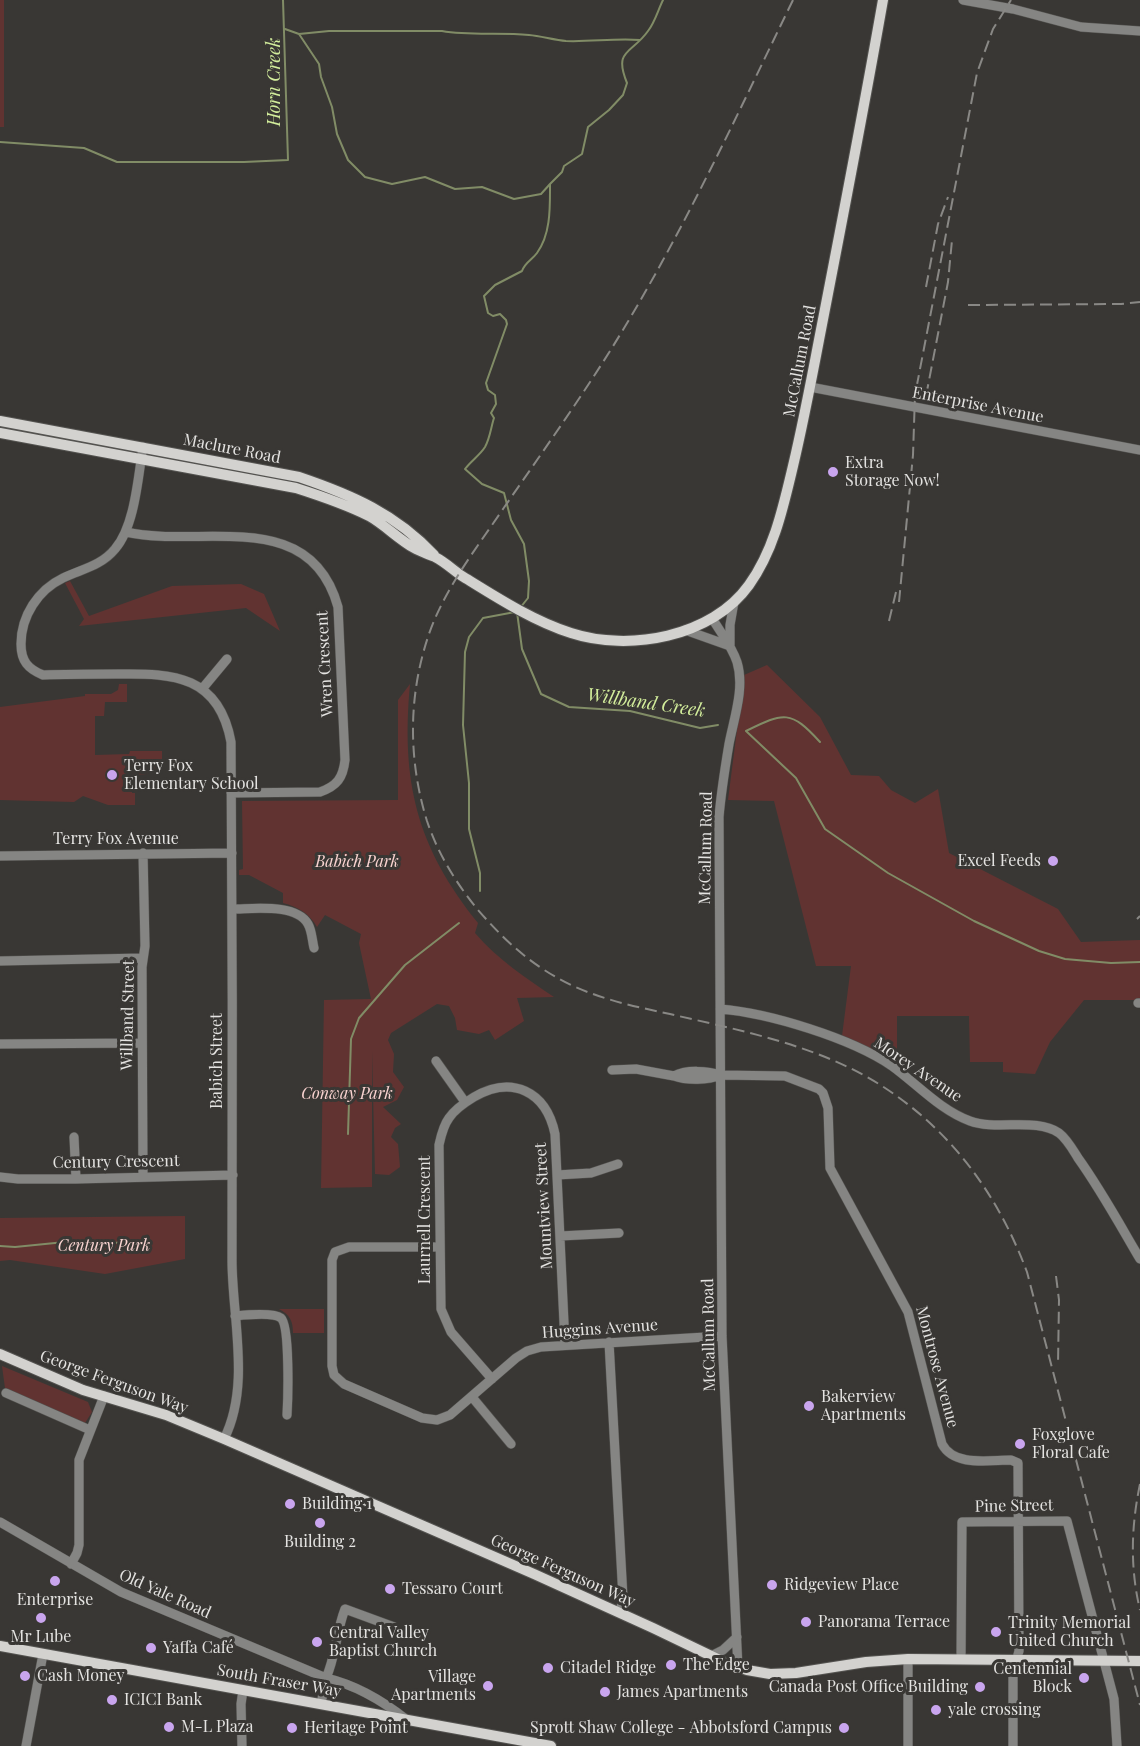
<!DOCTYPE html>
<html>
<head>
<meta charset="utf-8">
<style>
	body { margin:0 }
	canvas { display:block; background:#393734 }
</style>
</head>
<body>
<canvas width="1140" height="1746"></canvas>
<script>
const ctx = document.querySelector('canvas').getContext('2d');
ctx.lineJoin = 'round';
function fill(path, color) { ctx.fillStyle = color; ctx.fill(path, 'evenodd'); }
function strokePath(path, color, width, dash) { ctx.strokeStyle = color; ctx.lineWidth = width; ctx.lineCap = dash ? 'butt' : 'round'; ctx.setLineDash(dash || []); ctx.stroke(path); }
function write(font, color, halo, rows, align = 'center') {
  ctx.font = font + ' "Playfair Display",serif'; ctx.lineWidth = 6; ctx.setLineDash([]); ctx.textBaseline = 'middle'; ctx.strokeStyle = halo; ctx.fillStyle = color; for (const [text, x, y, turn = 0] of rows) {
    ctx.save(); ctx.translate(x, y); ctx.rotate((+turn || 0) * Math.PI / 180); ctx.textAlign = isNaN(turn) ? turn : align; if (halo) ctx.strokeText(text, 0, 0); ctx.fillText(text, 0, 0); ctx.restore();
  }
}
const green = new Path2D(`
	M0,0H4V127H0Z
	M70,581L89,616L172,586L241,584L264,594L280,631L246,608L79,626L84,619L65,583Z
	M767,665L820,717L851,775L879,776L891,790L915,803L938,789L949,853L1058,909L1081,942L1140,940V1000H1084L1050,1042L1035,1074L1003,1072V1062H970L969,1016H897V1068L842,1036L851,966H816L774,801L728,800L744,675Z
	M119,684H127V702H105L104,716H95V755L129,754L130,751H162V773L132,775V793H135V805H108L83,796L74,802L0,800V707L85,696V694H111L118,690Z
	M410,684C401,781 416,846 478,923L475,933C498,960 526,978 554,997L517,998L524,1021L495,1040L489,1030L479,1034L457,1030L455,1018L449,1006L437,1004L391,1033L388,1040L394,1054L393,1072L404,1087L397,1100L383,1107L401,1124L395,1128L391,1137L398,1144L400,1167L389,1175L375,1174L372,1051V1187L321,1188L324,1000L371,999L359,943L361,934L325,915L317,927C309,913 298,907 283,903V893L249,875H239V870L243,869L242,801L398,800V700Z
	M185,1216V1259L105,1274L10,1260L0,1261V1218Z
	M279,1309H324V1333H293C293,1321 290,1315 279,1309Z
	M2,1366L88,1402L92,1412L85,1423L5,1388Z`);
const stream = new Path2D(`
	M285,29L299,34L329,31H442C470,36 500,32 529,35C541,36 554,40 566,41C591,42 615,38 640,40
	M299,34L319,64L321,77L332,107L337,134L348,160L365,177L392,184L425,177L455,189L482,187L514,199L541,194L550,184
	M0,142L84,148L117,162H244L288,160L283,0
	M520,608L528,598L529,581L524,544L511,520L504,493L482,484L465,469C471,461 480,455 485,447C490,438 491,427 494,418L491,413L496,404L495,395L488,390L486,383L507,324L506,320L500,314L493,316L488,313L484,296L495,285L522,271C525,262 532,260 537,253C551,234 550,207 550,184L562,172L564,166L582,154L588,127L609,110L623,95L627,83C613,49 632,54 648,31C655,22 658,10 663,0
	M517,612L522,649L541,694L569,707L630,711L700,728L718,725
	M820,742C791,710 784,712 746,731L796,778L825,829L888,873L974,921L1039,951L1065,959L1111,963L1140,962
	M480,891V873L469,829V783L463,725L465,652L469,637L483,618L515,612
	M348,1134L351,1039L359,1018L405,965L459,923
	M0,1246L15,1247L65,1242L137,1243`);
const minor = new Path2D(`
	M963,0L1013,9L1081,27L1140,31
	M810,387L1140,450
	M143,447C138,477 135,526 115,549C101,566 82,569 63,578C38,590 21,616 21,644C21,661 28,669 43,675C68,674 93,674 118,674C174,673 219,676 231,742C232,915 233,1087 232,1260C232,1317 251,1386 224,1439
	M126,532C201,549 310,505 338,607L345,760C343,778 337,786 320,792L231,793
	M712,618C720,632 732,646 737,662C745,688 734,718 729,744C725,768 721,793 719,817L722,1336L738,1668
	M685,630L730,646
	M730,646V625L734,602
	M202,689L227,659
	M143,853L145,946L142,967L143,1177
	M0,856L232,853
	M232,909C253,909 296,903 308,924C312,931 312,940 314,948
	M0,961L143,958
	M1138,1003H1140
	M720,1009C769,1013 851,1038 892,1066C917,1084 940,1110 970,1121C997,1131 1036,1117 1059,1133C1067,1139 1073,1150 1078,1158C1101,1190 1120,1225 1140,1259
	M0,1044L142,1043
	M436,1061L465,1102
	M612,1070L636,1069L674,1076
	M721,1075C708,1080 688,1081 674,1076C687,1069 708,1071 721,1075L785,1076L819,1089L823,1093L828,1108L830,1168L908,1312L942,1444C954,1467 989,1460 1011,1460L1018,1463L1019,1651L1013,1672V1746
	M74,1137L76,1179
	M557,1175L591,1173L618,1164
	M0,1177L18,1179H76L233,1175
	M560,1236L619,1233
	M440,1247H349L335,1252L332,1260V1366L334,1375L344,1384L422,1418L437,1420L450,1415L516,1358L527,1351L541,1347L722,1336
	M235,1316C245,1315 273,1312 281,1318C290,1326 288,1399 287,1415
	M609,1342L623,1598L620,1612
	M492,1379L451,1332L441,1309L439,1145C441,1136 443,1126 449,1118C455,1109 464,1103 474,1097C512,1075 546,1091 555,1134L565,1344
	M6,1393L90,1430
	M472,1397L511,1444
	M0,1522L121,1592L326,1678L321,1704
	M71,1564L77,1553L79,1545V1460L104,1396
	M394,1627L345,1609C336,1632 336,1656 326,1678C356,1685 383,1701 407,1720
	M711,1656L723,1650L737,1637
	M908,1659V1746
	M961,1659L962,1522L1067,1521L1114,1699L1117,1746
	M26,1746L43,1654
	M242,1746L241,1704L243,1690`);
const major = new Path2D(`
	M0,421L299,477C352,495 396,514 434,555
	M0,433L296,488C321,496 345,504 369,516C385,525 398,539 414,548C421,552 428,554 435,557C445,562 453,570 462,576C496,597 533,621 571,633C629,652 712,637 749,585C774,550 783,508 793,466C803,424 811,382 819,340C841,227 863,114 883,0
	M0,1354L83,1390L166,1415L224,1439L534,1574L653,1628L726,1663L747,1670L770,1674L796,1673L866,1662L908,1659L1140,1661
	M0,1646L551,1746`);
const rail = new Path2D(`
	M793,0C735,119 680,239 610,351C576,405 539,457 503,509C476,549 445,588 429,634C408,695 408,760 427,821C438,854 456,883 478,910C506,942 532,966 571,985C603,1000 637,1007 670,1014C742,1031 818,1045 882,1086C952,1131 998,1195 1027,1272L1140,1705
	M926,287L938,224L948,197
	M968,305L1121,304L1140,302
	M926,396L948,282L952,240
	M899,602L913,455L915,395L977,73L993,29L1011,0
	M889,621L896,592
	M1137,919L1140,916
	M1056,1276L1059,1300L1058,1365
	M1140,1484C1131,1527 1130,1568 1140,1610`);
const markers = [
	[833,472,6,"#c9a5ee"],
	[112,775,6,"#c9a5ee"],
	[1053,861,6,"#c9a5ee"],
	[809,1406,6,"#c9a5ee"],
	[1020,1444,6,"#c9a5ee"],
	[290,1504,6,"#c9a5ee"],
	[320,1523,6,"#c9a5ee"],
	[55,1581,6,"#c9a5ee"],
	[772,1585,6,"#c9a5ee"],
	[390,1589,6,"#c9a5ee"],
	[41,1618,6,"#c9a5ee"],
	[806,1622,6,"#c9a5ee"],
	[996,1632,6,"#c9a5ee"],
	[317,1642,6,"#c9a5ee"],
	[151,1648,6,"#c9a5ee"],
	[671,1665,6,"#c9a5ee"],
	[548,1668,6,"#c9a5ee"],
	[25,1676,6,"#c9a5ee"],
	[1084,1678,6,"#c9a5ee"],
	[488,1686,6,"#c9a5ee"],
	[980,1687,6,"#c9a5ee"],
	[605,1692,6,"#c9a5ee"],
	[112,1700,6,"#c9a5ee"],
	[936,1710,6,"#c9a5ee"],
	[169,1727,6,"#c9a5ee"],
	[292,1728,6,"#c9a5ee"],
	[844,1728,6,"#c9a5ee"]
];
const streetNames = [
	["McCallum Road",800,361,-79],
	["Enterprise Avenue",978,405,11],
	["Maclure Road",232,449,11],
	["Wren Crescent",325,664,-93],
	["Terry Fox Avenue",116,839],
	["McCallum Road",706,848,-89],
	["Willband Street",128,1015,-89],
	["Babich Street",217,1061,-90],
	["Morey Avenue",918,1070,34],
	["Century Crescent",116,1162,-1],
	["Mountview Street",544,1206,-93],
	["Laurnell Crescent",425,1220,-90],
	["Huggins Avenue",600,1329,-4],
	["McCallum Road",709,1335,-91],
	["Montrose Avenue",937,1367,75],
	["George Ferguson Way",114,1382,20],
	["Pine Street",1014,1506,-1],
	["George Ferguson Way",563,1571,24],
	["Old Yale Road",165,1594,24],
	["South Fraser Way",279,1681,10]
];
const poiNames = [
	["Extra",845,463],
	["Storage Now!",845,481],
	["Terry Fox",124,766],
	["Elementary School",124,784],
	["Excel Feeds",1041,861,"right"],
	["Bakerview",821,1397],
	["Apartments",821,1415],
	["Foxglove",1032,1435],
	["Floral Cafe",1032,1453],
	["Building 1",302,1504],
	["Building 2",320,1542,"center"],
	["Ridgeview Place",784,1585],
	["Tessaro Court",402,1589],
	["Enterprise",55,1600,"center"],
	["Panorama Terrace",818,1622],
	["Trinity Memorial",1008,1623],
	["United Church",1008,1641],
	["Central Valley",329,1633],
	["Baptist Church",329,1651],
	["Mr Lube",41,1637,"center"],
	["Yaffa Café",163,1648],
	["The Edge",683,1665],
	["Citadel Ridge",560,1668],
	["Centennial",1072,1669,"right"],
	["Block",1072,1687,"right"],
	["Cash Money",37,1676],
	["Village",476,1677,"right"],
	["Apartments",476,1695,"right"],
	["Canada Post Office Building",968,1687,"right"],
	["James Apartments",617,1692],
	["ICICI Bank",124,1700],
	["yale crossing",948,1710],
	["M-L Plaza",181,1727],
	["Heritage Point",304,1728],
	["Sprott Shaw College - Abbotsford Campus",832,1728,"right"]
];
const parkNames = [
	["Babich Park",357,862],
	["Conway Park",347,1094],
	["Century Park",104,1246]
];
const waterNames = [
	["Horn Creek",274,82,-90],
	["Willband Creek",646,703,8]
];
fill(green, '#613331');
strokePath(stream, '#818c66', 2);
strokePath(minor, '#545350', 10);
strokePath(major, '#545350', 12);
strokePath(minor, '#858583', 9);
strokePath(major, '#d3d2cf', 10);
strokePath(rail, '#898885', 2, [12, 6]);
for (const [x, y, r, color] of markers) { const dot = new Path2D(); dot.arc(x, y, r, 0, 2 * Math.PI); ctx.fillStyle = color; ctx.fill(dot); strokePath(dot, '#393734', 2); }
write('16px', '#e4e3e1', '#393734', streetNames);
write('16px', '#e4e3e1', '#393734', poiNames, 'left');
write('italic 16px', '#fad4d1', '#393734', parkNames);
write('italic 18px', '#d3ee9c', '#393734', waterNames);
</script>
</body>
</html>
